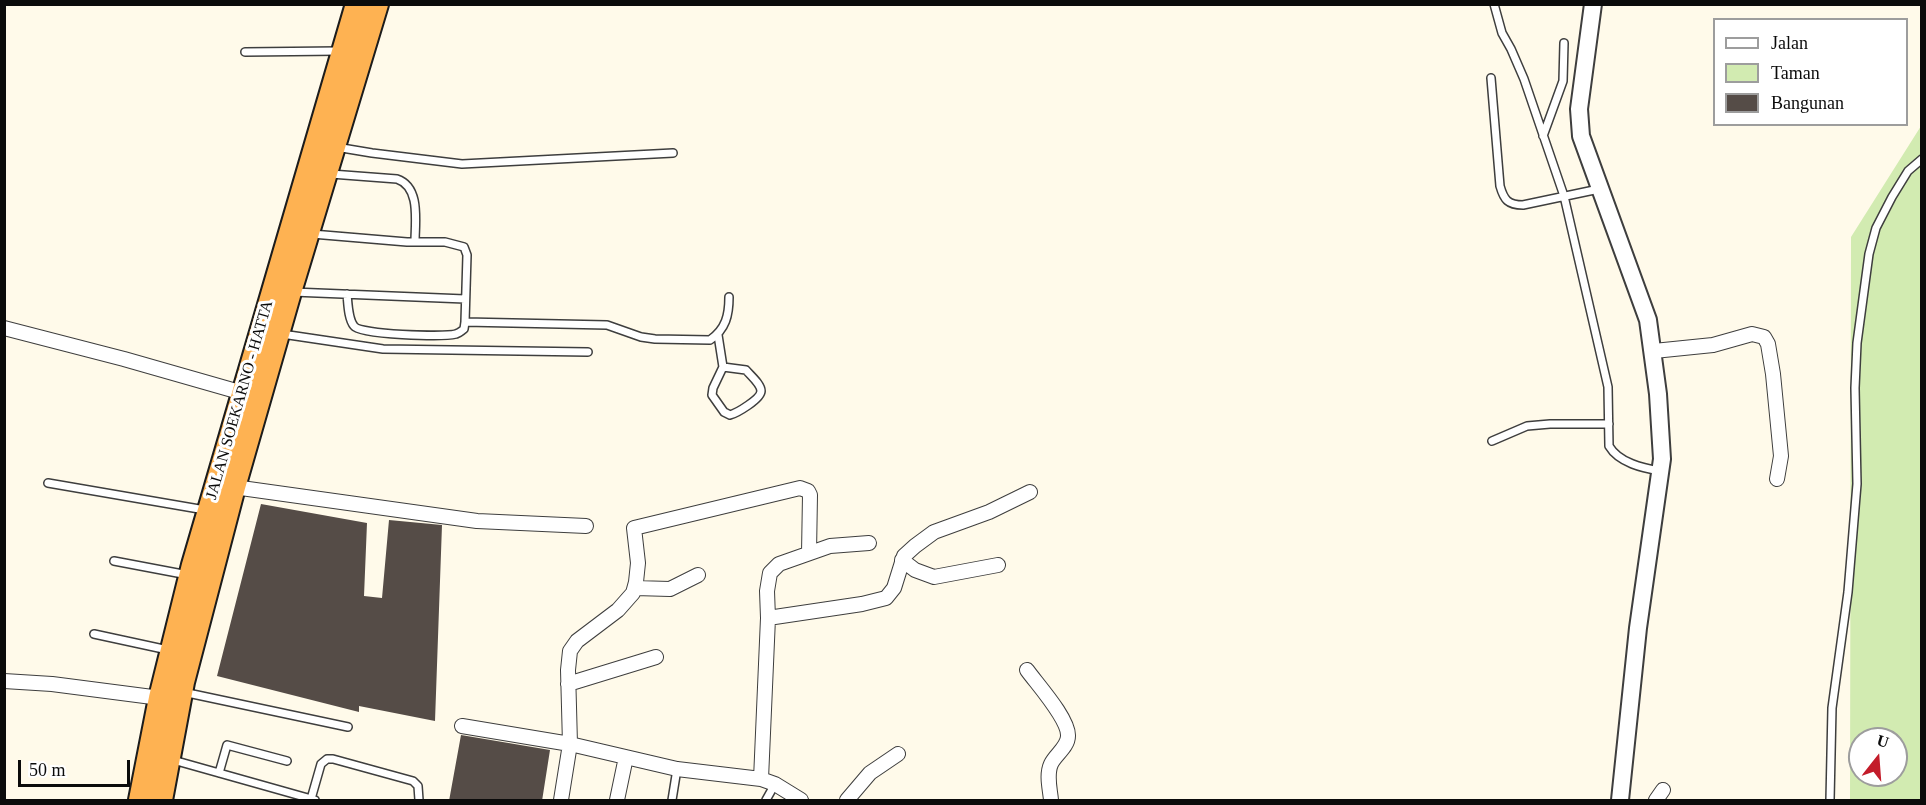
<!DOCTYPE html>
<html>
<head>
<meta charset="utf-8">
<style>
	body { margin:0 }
	#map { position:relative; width:1926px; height:805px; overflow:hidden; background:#fffaea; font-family:Georgia,serif }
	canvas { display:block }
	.frame { position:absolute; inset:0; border:6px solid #0b0b0b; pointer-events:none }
	.legend { position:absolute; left:1713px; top:18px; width:195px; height:108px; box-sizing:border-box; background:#fff; border:2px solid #9d9d9d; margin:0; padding:8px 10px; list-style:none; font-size:18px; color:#0b0b0b }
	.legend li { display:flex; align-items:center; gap:12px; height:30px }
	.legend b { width:30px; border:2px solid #9d9d9d }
	.north { position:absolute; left:1848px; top:727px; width:60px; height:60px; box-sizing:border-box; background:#fff; border:2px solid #9d9d9d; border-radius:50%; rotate:17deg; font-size:16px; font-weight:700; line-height:24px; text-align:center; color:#0b0b0b }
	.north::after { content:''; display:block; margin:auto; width:21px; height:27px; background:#c31c2a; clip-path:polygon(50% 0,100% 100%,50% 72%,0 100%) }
	.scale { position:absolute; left:18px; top:760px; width:112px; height:27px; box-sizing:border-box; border:3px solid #0b0b0b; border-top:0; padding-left:8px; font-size:18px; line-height:21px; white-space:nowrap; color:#0b0b0b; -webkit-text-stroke:4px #fff; paint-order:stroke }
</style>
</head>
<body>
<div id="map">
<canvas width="1926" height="805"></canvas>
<div class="frame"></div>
<ul class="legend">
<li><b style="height:8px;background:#fff"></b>Jalan</li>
<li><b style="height:16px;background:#d2ebb1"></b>Taman</li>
<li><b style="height:16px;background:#554c47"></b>Bangunan</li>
</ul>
<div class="north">U</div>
<div class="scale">50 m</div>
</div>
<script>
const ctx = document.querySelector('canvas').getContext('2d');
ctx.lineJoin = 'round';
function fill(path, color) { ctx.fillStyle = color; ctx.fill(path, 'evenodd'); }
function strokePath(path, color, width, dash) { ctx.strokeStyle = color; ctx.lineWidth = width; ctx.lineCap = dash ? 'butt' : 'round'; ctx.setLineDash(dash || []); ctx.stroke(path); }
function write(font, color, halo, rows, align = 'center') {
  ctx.font = font + ' Georgia,serif'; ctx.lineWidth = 6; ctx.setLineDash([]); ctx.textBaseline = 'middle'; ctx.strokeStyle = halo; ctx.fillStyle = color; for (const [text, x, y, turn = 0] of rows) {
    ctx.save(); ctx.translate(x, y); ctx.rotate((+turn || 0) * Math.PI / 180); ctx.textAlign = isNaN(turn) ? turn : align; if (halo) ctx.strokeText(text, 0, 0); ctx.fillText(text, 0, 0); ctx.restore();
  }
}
const green = new Path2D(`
	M1921,126V800H1850L1851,237ZM1860,739H1896V775H1860Z`);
const building = new Path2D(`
	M261,504L367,523L364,596L382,598L389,520L442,525L435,721L359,706V712L217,676Z
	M461,735L550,750L542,801H449Z`);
const service = new Path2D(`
	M1494,4L1502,33L1511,49L1524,79L1564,196L1608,387L1609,446C1619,463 1643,468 1660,471
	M245,52L339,51
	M1491,78L1500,186C1504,200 1508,205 1523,205L1599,189
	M1543,136L1563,81L1564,43
	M336,147L372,153L462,164L673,153
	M331,174L397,179C421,187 415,222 415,242
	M312,234L407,242H445L464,247L467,255L465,322L464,329C460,332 461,332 456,334C443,337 360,335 354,326C348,319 348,303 347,294
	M293,292L465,299
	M465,322L607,325L641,337L655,339L710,340C726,329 729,315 729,297
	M282,334L383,349L588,352
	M718,335L723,367L713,388L712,395L724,412L730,415C737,413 761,399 761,391C761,384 750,375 746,370L723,367
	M1492,441L1527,426L1550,424H1609
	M48,483L205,510
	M114,561L188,575
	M94,634L168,650
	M183,692L348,727
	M173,760L315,800
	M219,773L227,745L287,761
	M311,799L321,764L327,759H333L413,781L418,786L419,800
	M672,800L677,769
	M766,800L775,784
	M1830,800L1832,708L1848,592L1857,484L1855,388L1857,343L1869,254L1876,228L1892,197L1908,171L1922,159`);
const minor = new Path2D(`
	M4,328L124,359L243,393
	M1654,351L1713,345L1752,334L1764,337L1768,344L1773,374L1781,456L1777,479
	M234,487L477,521L586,526
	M902,560L915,570L934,577L998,565
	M635,588L670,589L698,575
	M768,618L862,604L886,598L894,588L904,556L915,546L934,532L989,512L1030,492
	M1027,670C1037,684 1069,719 1068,736C1068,747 1055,755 1051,764C1046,775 1050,789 1051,800
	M4,681L52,684L160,698
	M568,684L656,657
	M462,726L570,744L677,769L761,779L775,784L801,800
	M761,779L768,618L767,591L770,573L779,564L830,546L869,543
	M561,800L570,744L568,670L570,651L577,641L618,610L633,593L636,582L638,563L634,528L800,488L808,491L810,495L809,553
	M617,800L626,757
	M847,800L870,773L898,754
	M1656,800L1663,790`);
const tertiary = new Path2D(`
	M1593,4L1579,109L1581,136L1648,320L1658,394L1662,459L1638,628L1620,800`);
const trunk = new Path2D(`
	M140,800L160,698L193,565L357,4
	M161,800L183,682L234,487L290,292L377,4`);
const streetNames = [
	["JALAN SOEKARNO - HATTA",240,400,-74]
];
fill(green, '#d2ebb1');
fill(building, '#554c47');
strokePath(service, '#3e3e3e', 10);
strokePath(minor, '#3e3e3e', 16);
strokePath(tertiary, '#3e3e3e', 20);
strokePath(trunk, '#1c1c1c', 26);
strokePath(service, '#fff', 7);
strokePath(minor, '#fff', 14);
strokePath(tertiary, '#fff', 16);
strokePath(trunk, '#feb252', 22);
write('16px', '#0b0b0b', '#fff', streetNames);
</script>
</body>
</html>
